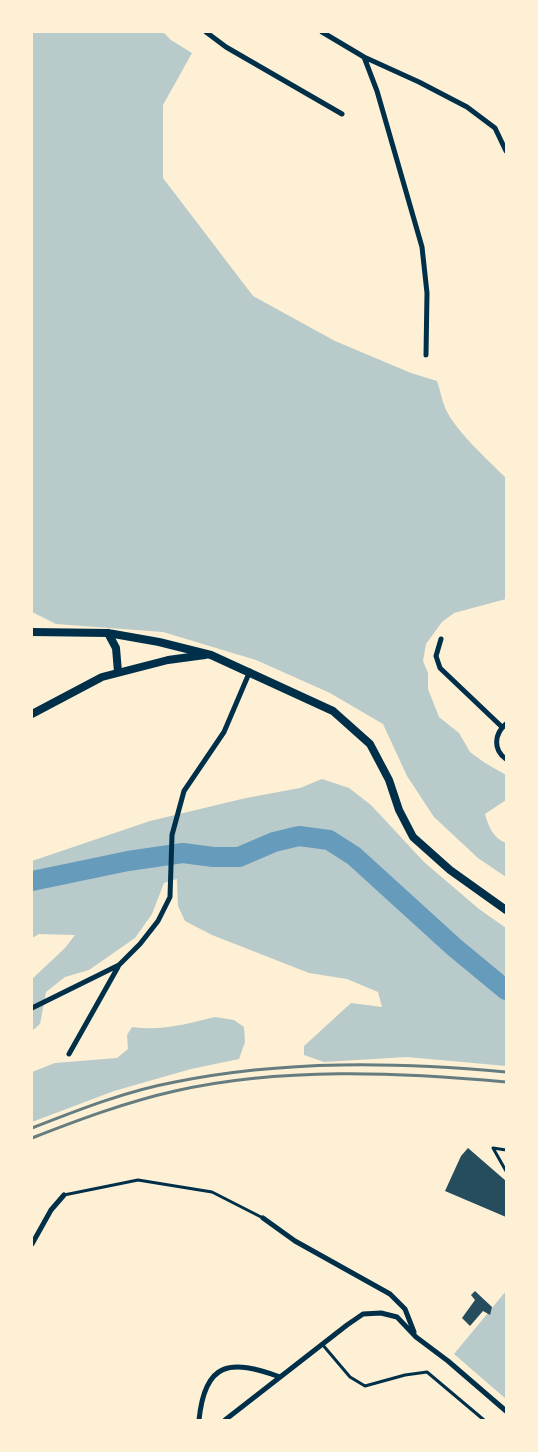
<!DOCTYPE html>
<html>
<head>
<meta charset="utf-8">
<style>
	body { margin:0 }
	#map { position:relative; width:538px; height:1452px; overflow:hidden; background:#fdf0d5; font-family:"Sofia Sans Condensed",sans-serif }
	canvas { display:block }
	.frame { position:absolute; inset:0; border:33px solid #fdf0d5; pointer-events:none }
</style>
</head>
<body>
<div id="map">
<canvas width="538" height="1452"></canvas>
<div class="frame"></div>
</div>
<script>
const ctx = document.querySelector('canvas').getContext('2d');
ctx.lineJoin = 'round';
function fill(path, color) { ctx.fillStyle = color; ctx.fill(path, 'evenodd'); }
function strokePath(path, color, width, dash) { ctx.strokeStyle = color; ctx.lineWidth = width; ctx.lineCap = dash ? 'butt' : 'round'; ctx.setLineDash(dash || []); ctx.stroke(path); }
const green = new Path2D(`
	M32,32H163L171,40L192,53L163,105V178L253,296L335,341L411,373L437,381C440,389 441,397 444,405C452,428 488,460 506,478V599L454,613L442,622L426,644L423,661L428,673V689L439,717L459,733L470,752L485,763L506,775V800L485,814C488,826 494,839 506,843V877L478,858L434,817L407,776L383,724L330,693L256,660L163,632L56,624L32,612Z
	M322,779L349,788L371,805L424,862L479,909L506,928V1066L407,1057L324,1062L304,1055V1046L351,1003L382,1007L378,992L347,979L309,973L212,935L185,921L178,906L177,879L164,883L152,914L135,938L89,970L65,977L46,992L40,1024L32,1031V979L65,948L75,935L39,934L32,938V861L150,821L246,798L300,788Z
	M215,1017L234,1020L244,1027L245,1042L239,1059L191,1069L114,1091L32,1122V1072L55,1063L117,1058L128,1049L127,1035L132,1027C162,1031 187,1024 215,1017Z
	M506,1291V1399L454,1354Z`);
const river = new Path2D(`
	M32,881L128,861L183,853L213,857H239L274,842L299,836L329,840L354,856L454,947L506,990`);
const building = new Path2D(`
	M468,1148L506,1181V1217L445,1191L461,1156Z
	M475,1291L492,1307L490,1315L483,1311L470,1326L462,1318L475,1300L471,1295Z`);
const service = new Path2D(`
	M493,1148L506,1171
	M493,1148L506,1150
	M64,1195L138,1180L212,1192L263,1218
	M322,1344L350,1377L365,1386L405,1375L427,1372L484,1420`);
const minor = new Path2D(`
	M206,32L226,47L342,114
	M322,32L364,57L419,82L467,107L495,128L506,151
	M364,57L377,91L422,247L427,293L426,355
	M441,639L436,656L440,668L502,727
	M506,724C494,734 493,750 506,759
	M32,1008L119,965L140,944L158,921L170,897L172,835L184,791L224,732L250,671
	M69,1054L118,967
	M263,1218L295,1241L390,1294L405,1309L414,1332
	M32,1244L51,1210L64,1195
	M199,1420C205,1361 230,1359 280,1377
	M225,1420L347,1325L363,1314L381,1313L397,1317L416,1337L448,1361L506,1411`);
const primary = new Path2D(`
	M32,632L108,633L159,642L211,655L333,711L370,744L389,780L399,810L413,837L450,870L506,910
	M108,633L116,648L118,672
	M32,714L102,677L168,660L205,655`);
const rail = new Path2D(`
	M32,1128C78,1110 126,1091 175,1082C284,1060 396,1062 506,1072
	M32,1138C78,1120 126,1102 175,1091C280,1067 399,1072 506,1082`);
fill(green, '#b9caca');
strokePath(river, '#669bbc', 20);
fill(building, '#264d5e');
strokePath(service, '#003049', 3);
strokePath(minor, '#003049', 5);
strokePath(primary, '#003049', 8);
strokePath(rail, '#657d81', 3);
</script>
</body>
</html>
